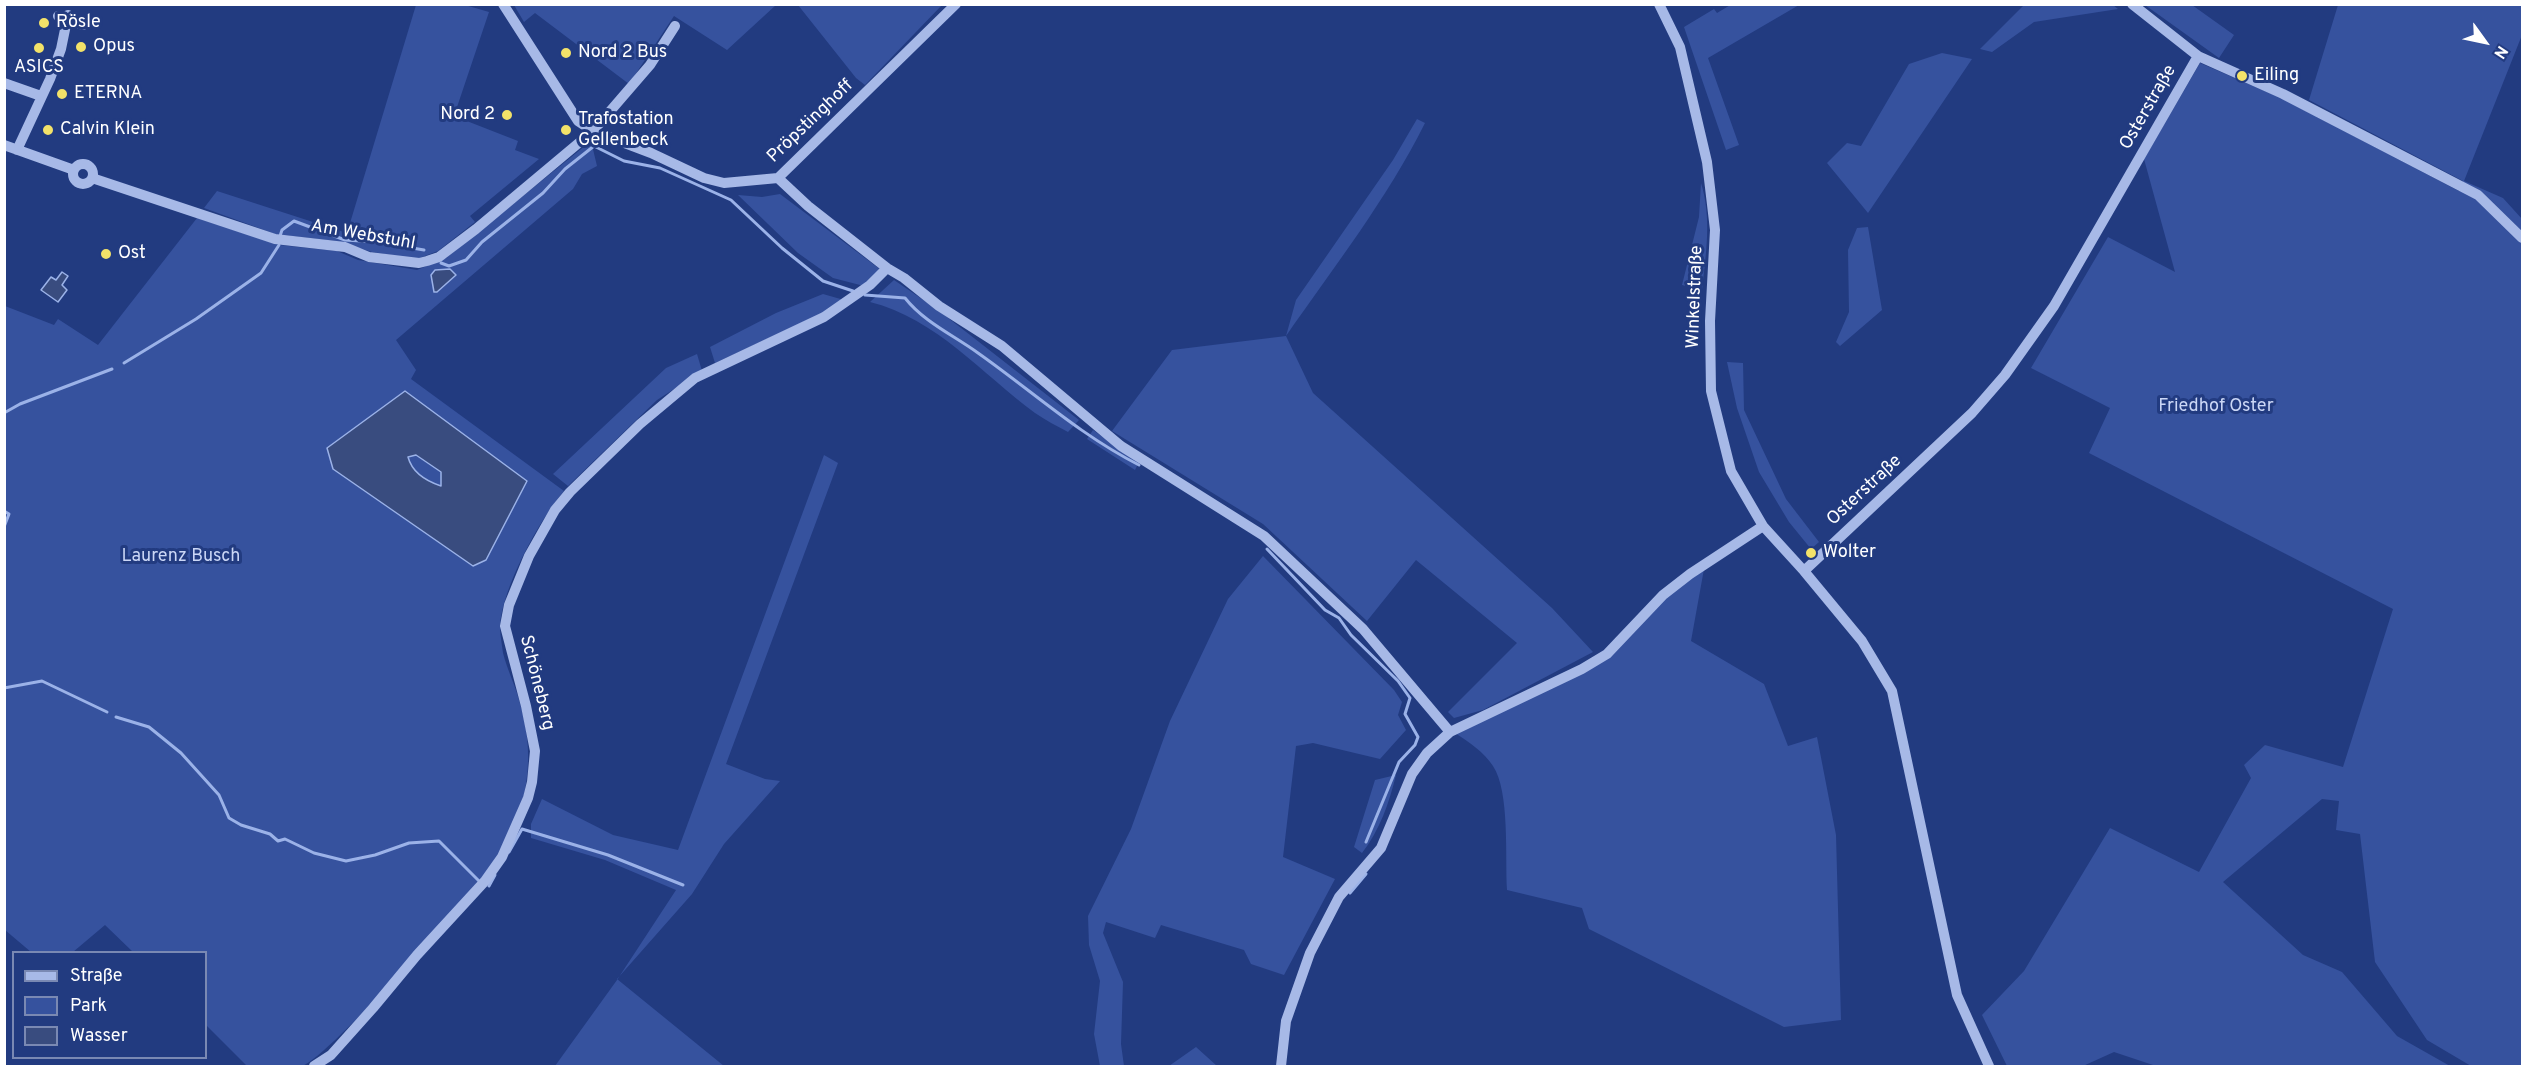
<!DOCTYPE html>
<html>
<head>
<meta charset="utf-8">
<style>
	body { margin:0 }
	#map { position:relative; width:2527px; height:1071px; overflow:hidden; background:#223b80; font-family:Overpass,sans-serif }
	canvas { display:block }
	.frame { position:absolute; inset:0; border:6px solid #fff; pointer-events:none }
	.legend { position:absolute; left:12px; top:951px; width:195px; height:108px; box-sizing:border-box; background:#223b80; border:2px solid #7a89b3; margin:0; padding:8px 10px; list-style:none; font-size:18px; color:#fff }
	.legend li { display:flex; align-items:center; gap:12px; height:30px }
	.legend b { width:30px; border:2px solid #7a89b3 }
	.north { position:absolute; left:2455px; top:12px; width:60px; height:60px; -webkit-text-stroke:4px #223b80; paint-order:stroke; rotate:123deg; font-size:16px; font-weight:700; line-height:24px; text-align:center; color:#fff }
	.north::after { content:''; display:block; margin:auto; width:21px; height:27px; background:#fff; clip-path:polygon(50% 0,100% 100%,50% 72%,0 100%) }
</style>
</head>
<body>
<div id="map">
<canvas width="2527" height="1071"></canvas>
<div class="frame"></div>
<ul class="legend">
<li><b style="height:8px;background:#a7b9e7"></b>Straße</li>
<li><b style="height:16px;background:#36529e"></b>Park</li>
<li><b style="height:16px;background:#394c7f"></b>Wasser</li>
</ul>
<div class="north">N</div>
</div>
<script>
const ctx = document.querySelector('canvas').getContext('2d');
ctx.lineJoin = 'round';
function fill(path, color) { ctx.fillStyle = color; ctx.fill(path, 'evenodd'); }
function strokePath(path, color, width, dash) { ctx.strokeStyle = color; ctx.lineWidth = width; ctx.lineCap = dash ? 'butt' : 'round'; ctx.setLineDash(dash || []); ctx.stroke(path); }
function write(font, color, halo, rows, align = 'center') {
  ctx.font = font + ' Overpass,sans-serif'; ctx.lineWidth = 6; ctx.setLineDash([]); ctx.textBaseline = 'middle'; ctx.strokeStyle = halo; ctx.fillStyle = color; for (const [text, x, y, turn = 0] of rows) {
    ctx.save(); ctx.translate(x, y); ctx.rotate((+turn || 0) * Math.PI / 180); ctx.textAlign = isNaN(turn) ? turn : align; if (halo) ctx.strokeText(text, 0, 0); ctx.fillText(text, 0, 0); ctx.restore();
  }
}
const green = new Path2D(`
	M1732,4L1799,5L1708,58L1739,145L1726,150L1684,27L1714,9L1717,13Z
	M416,5H465L489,12L454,116L518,141L515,150L539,159L470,216L475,222L438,251L417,259L372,252L336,241L275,234L204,208L217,191L347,233Z
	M514,5H776L727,50L674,16L629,84L535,13L524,22Z
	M798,5H942L865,85L856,78Z
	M2113,5L2118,9L2034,22L1992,52L1980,49L2024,5Z
	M2145,5H2192L2234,35L2219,58Z
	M2338,5H2522V35L2464,181L2503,198L2522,219V1066H2471L2427,1040L2375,962L2360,834L2336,830L2339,801L2322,799L2223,882L2303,955L2342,972L2397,1036L2450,1066H2156L2114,1052L2083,1066H2007L1982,1015L2024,971L2110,828L2199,872L2251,778L2244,765L2265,745L2343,767L2393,609L2089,453L2110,408L2031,368L2108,237L2175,272L2144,159L2200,63L2281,98L2459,191L2463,181L2309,100Z
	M1942,53L1972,59L1868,213L1827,163L1847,143L1861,146L1909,64Z
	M1417,119L1425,123C1387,199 1334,267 1286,336L1313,393L1552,608L1593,652L1483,710L1454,718L1448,712L1517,643L1416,560L1367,621L1263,524L1112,431L1172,350L1286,336L1296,300L1393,160Z
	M591,141L597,166L582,174L573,189L396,340L416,370L411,379L564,491C539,520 502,588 500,626C500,634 502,645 503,653C507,669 515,685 519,700C529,731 531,763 524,795C521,812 510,834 502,849C485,881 330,1057 302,1066C290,1070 261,1066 247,1066L206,1025V952H133L105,925L73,952H31L5,930V306L54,325L58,319L98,345L197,218L279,245L337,251L358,260L417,270L446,258ZM405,391L486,560L327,449Z
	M1701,183C1712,218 1706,254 1702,290L1682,285L1699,217Z
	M780,194L881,270L864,286L833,278L798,253L738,195L762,197Z
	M1868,227L1882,310L1840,346L1836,342L1849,312L1848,250L1857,228Z
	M894,280L938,310L1079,420L1068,432C1057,426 1045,420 1035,413C982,374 937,319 870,302Z
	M823,294L844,300L825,312L715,363L710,347L776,313Z
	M697,354L702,371L657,400L568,486L553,474L666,368Z
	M1727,362L1743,363L1744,410L1786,499L1819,542L1811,549L1789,522L1759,472L1737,408Z
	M1093,430L1139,462L1135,470L1087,439Z
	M416,455L441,472V486C426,481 412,473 408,457Z
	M824,455L838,463L726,764L765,779L780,781L724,844L692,894L617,979L724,1066H555L617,980L676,890L605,860L531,838V824L542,799L613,835L678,850Z
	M1263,556L1394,690L1402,702L1398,715L1406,730L1380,759L1313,743L1296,746L1283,857L1335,879L1284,975L1251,964L1244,950L1161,925L1155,938L1106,922L1103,933L1123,982L1121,1044L1124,1066H1100L1094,1034L1100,981L1089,945L1088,916L1131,829L1170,721L1228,599Z
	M1704,569L1691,641L1764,684L1788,746L1817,737L1836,835L1841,1020L1784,1027L1589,929L1582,908L1507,890C1505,858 1510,791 1493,766C1484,752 1469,742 1455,733L1581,673L1665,596Z
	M1396,775C1389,803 1380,830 1362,853L1354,847L1375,780Z
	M1196,1047L1217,1066H1169Z`);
const water = new Path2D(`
	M450,269L456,275L437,292H434L431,275L435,270Z
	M62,272L68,276L62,285L67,290L58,302L41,290L51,277L56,280Z
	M405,391L527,481L486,560L473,566L333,469L327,448ZM416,455L441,472V486C426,481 412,472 408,457Z`);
const stream = new Path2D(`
	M280,236L282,230L294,221L345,240L377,242L424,250
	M441,263L449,266L466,260L482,242L543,193L565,169L594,146L624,161L660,168L731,200L782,248L823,281L853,291
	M865,295L905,298C924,322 953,335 978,353C1032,391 1080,435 1139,465
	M124,363L196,319L261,273L279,245
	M4,413L20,404L112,369
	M4,511L9,514L4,527
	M1267,549L1325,610L1339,618L1351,635L1398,681L1410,698L1405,714L1418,737L1415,745L1399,762L1366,842
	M4,688L42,681L107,712
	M116,717L149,727L181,753L219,795L229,818L241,825L270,834L278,841L285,839L314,853L346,861L375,855L409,843L439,841L479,881
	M509,852L522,829L608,855L683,885
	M489,886L495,875
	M1350,893L1366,874`);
const minor = new Path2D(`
	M503,4L578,121L593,131L651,153L704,178L724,183L778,178L956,4
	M1659,4L1680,47L1707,162L1715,230L1710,321L1711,391L1731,471L1763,526L1804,571L1862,641L1892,691L1957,995L1989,1066
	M2132,4L2198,56L2283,94L2478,195L2522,238
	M58,16L83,25
	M4,83L41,96
	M4,145L74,170
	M17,150L50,79L61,49L68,15
	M73 174a10 10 0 1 1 20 0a10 10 0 1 1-20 0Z
	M92,178L275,239L345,247L369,257L419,263L427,261L439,257L476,229L593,131L650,65L675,26
	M778,178L808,206L887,268L904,278L939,306L1002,346L1121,446L1264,536L1363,629L1450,732
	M1804,571L1972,413L2005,375L2054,306L2198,56
	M314,1066L331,1055L373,1008L417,955L485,881L502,857L528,798L532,782L535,751L526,706L505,626L509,605L529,556L555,510L570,492L640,424L695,378L824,317L870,285L887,268
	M1281,1066L1286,1021L1310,953L1339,897L1381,848L1412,774L1427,753L1450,732L1582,669L1607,654L1663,595L1690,574L1763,526`);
const markers = [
	[44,23,6,"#f3e269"],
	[81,47,6,"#f3e269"],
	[39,48,6,"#f3e269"],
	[566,53,6,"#f3e269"],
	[2242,76,6,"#f3e269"],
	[62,94,6,"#f3e269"],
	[507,115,6,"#f3e269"],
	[48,130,6,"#f3e269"],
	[566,130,6,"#f3e269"],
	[106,254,6,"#f3e269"],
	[1811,553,6,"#f3e269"]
];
const poiNames = [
	["Rösle",56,23],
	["Opus",93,47],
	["Nord 2 Bus",578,53],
	["ASICS",39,68,"center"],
	["Eiling",2254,76],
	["ETERNA",74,94],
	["Nord 2",495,115,"right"],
	["Trafostation",578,120],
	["Gellenbeck",578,141],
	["Calvin Klein",60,130],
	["Ost",118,254],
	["Wolter",1823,553]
];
const streetNames = [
	["Osterstraße",2149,108,-60],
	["Pröpstinghoff",811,122,-44],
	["Am Webstuhl",363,236,10],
	["Winkelstraße",1696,297,-88],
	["Osterstraße",1865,491,-43],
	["Schöneberg",536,683,76]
];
const parkNames = [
	["Friedhof Oster",2216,407],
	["Laurenz Busch",181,557]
];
fill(green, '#36529e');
fill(water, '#394c7f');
strokePath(water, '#9bb2e8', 1.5);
strokePath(stream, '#9bb2e8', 3);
strokePath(minor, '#a7b9e7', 10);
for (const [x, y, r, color] of markers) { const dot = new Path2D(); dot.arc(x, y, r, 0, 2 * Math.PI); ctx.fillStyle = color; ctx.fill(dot); strokePath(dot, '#223b80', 2); }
write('18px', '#fff', '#223b80', poiNames, 'left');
write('18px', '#fff', '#223b80', streetNames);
write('18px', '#cbd7f6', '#223b80', parkNames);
</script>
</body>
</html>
